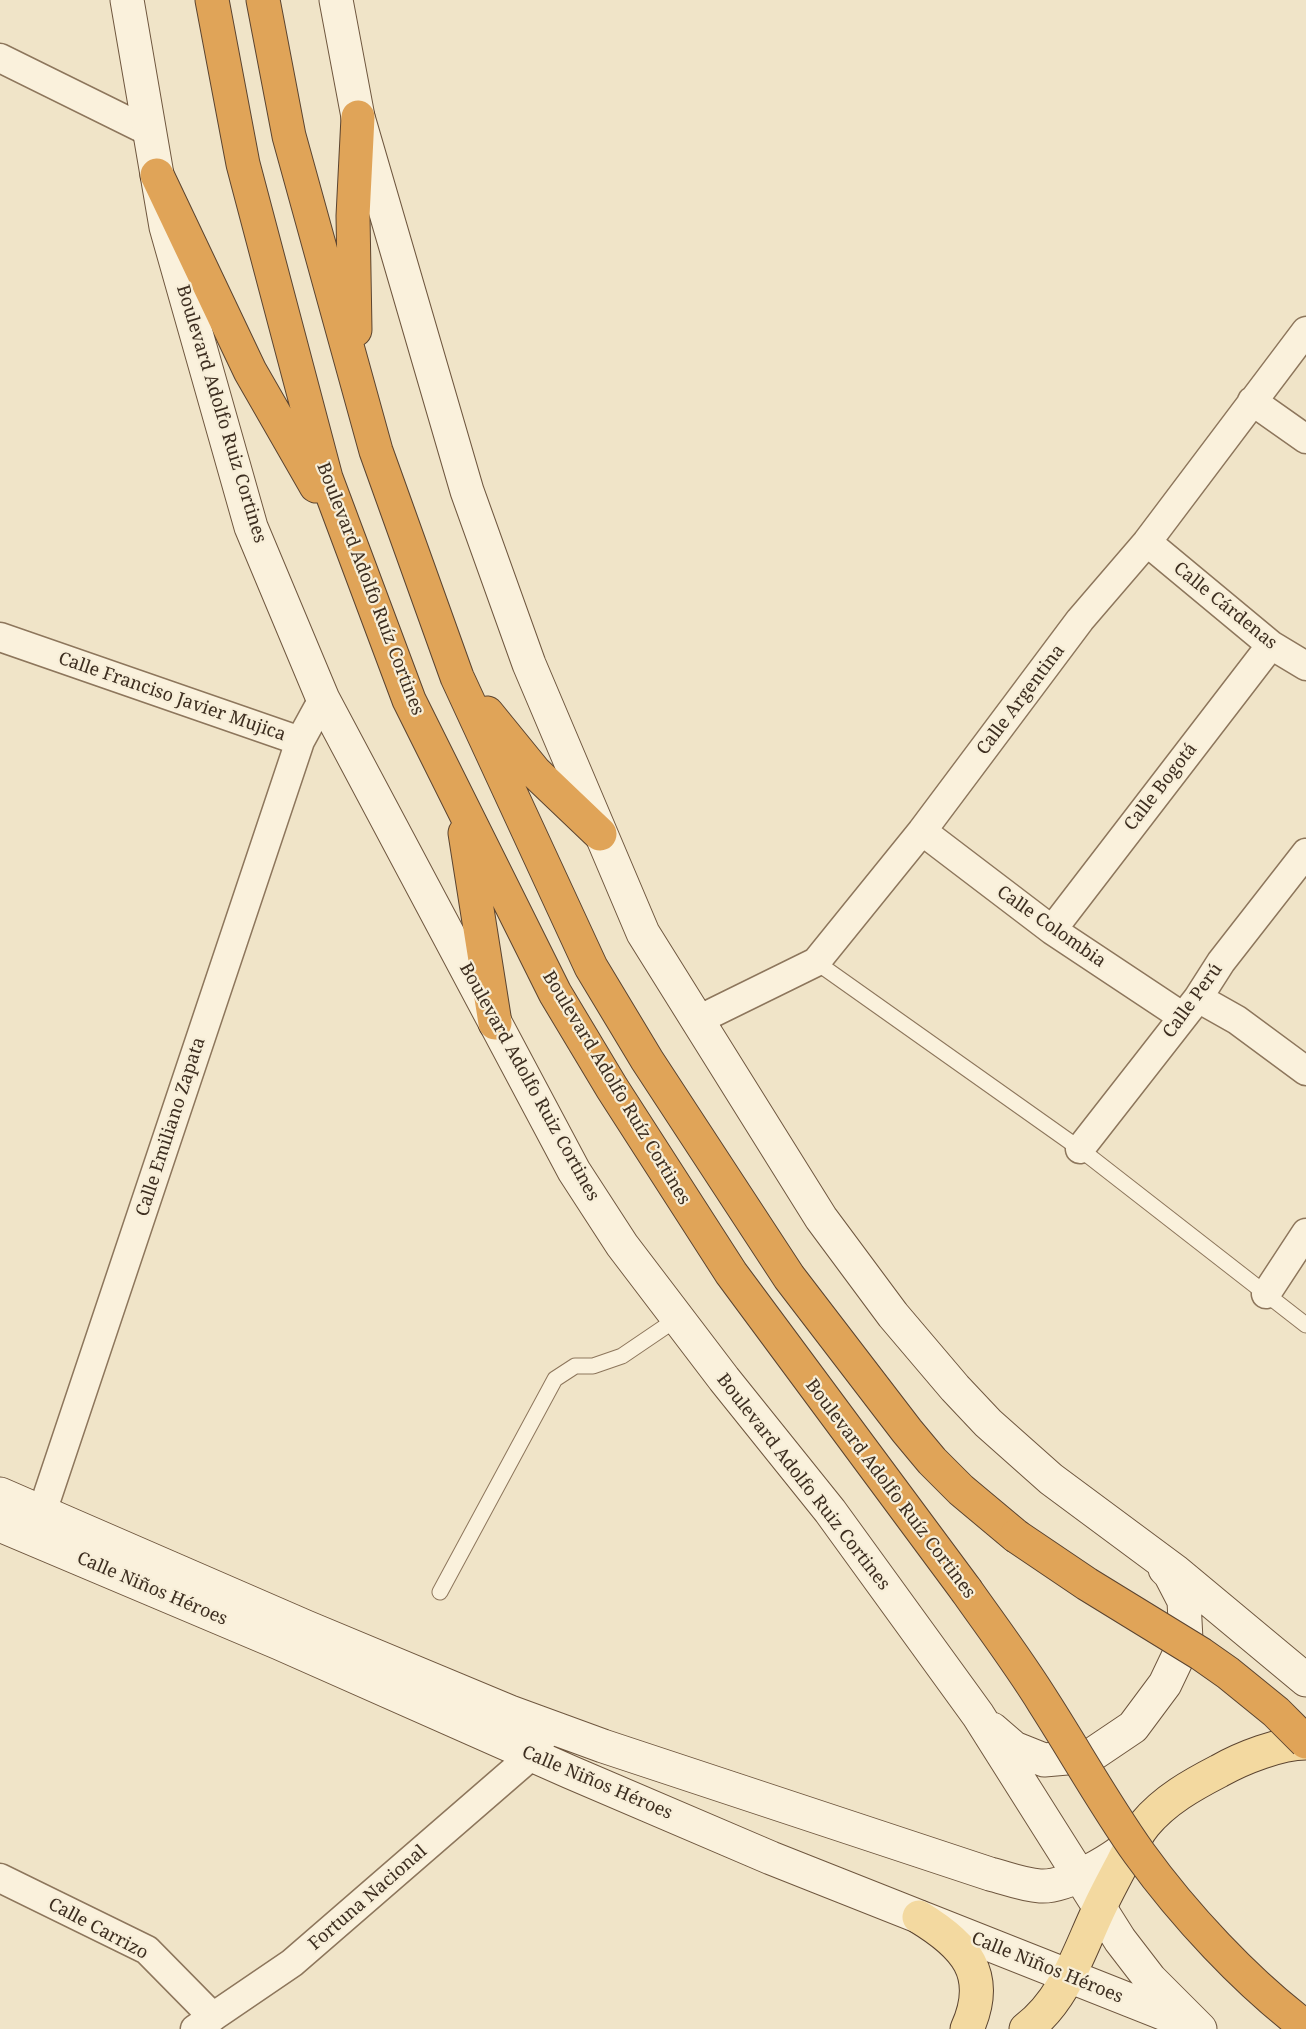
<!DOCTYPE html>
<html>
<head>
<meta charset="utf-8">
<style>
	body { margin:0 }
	canvas { display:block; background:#f0e4c8 }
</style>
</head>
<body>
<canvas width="1306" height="2029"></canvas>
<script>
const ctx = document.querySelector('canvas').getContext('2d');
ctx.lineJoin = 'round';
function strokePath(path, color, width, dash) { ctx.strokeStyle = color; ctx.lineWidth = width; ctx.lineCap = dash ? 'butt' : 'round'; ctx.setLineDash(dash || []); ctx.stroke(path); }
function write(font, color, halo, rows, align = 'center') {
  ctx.font = font + ' "Noto Serif",serif'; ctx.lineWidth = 4.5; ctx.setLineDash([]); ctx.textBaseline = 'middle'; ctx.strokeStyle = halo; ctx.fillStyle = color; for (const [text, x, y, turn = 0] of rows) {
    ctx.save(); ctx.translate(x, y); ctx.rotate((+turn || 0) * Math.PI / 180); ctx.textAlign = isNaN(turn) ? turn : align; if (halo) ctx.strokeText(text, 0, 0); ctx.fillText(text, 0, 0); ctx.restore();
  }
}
const lane = new Path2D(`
	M816,962L1080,1149L1306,1325
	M440,1592L555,1379L575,1366H593L622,1356L678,1318`);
const street = new Path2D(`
	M0,58L150,132
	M1252,401L1306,439
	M1147,542L1271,645L1306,666
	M0,637L300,741L323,699
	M922,831L1052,930L1183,1017
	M1052,930L1271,645
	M1198,998L1237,1020L1306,1071
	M696,1021L816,962L922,831L1080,620L1147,542L1306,331
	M1080,1149L1198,998L1221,962L1306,853
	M1266,1294L1306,1233
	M35,1533L300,741
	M0,1878L147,1950L213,2017
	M195,2029L292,1963L532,1755L543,1737`);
const secondary = new Path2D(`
	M127,0L166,227L251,527L323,699L574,1171L622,1245L724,1379L830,1511L978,1715L1120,1940L1150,1979L1200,2029
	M336,0L358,117L467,491L529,664L643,933L821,1218L893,1315L955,1388L988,1423L1051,1479L1175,1571L1306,1680
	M0,1494L306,1627L510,1712L603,1746L990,1874C1006,1878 1023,1885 1040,1886C1066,1888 1119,1857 1136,1838
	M0,1525L279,1643L570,1772L771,1858L1185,2022
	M992,1729L1014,1748L1044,1760L1090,1756L1133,1727L1165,1684L1186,1640L1184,1601L1170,1574L1165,1569`);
const primary = new Path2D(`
	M919,1917C965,1945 992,1974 967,2029
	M1026,2029C1065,2000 1079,1951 1099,1909C1106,1894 1114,1879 1122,1864C1129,1850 1135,1836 1145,1824C1165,1800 1192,1785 1219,1771C1242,1758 1280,1743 1306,1743`);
const highway = new Path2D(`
	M212,0L243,164L326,478L409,700L555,993L612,1088L731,1273L966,1590
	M263,0L289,136L376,451L457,677L591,967L647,1060L789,1277L907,1431L932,1461L961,1490L1016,1536
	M157,175L250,371L316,486
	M355,330L353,216L358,117
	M487,713L535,772L600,834
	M465,833L495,1023`);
const highwayBridge = new Path2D(`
	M1016,1536L1087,1584L1201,1654L1228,1673L1276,1712L1306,1742
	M966,1590C992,1627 1020,1664 1044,1703C1076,1753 1105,1805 1139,1853C1183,1914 1246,1982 1306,2027`);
const streetNames = [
	["Boulevard Adolfo Ruiz Cortines",221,414,73],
	["Boulevard Adolfo Ruíz Cortines",370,589,69],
	["Calle Cárdenas",1225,606,39],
	["Calle Franciso Javier Mujica",172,697,19],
	["Calle Argentina",1021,700,-53],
	["Calle Bogotá",1161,787,-52],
	["Calle Colombia",1051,927,35],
	["Calle Perú",1193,1001,-54],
	["Boulevard Adolfo Ruiz Cortines",529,1082,61],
	["Boulevard Adolfo Ruíz Cortines",616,1088,59],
	["Calle Emiliano Zapata",171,1127,-72],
	["Boulevard Adolfo Ruiz Cortines",803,1482,52],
	["Boulevard Adolfo Ruíz Cortines",890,1489,53],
	["Calle Niños Héroes",152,1589,23],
	["Calle Niños Héroes",597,1783,23],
	["Fortuna Nacional",368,1898,-41],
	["Calle Carrizo",98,1929,28],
	["Calle Niños Héroes",1047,1968,22]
];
strokePath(lane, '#8d765c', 17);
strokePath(street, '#8d765c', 31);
strokePath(secondary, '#6f573f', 35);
strokePath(primary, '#5b4430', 35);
strokePath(highway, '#5b4430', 35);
strokePath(lane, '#faf1dc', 15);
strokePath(street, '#faf1dc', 28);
strokePath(secondary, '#faf1dc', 33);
strokePath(primary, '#f3d9a0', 33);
strokePath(highway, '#e0a458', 33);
strokePath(highwayBridge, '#5b4430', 35, []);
strokePath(highwayBridge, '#e0a458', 33);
write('18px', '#3d2e20', '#f7eed8', streetNames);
</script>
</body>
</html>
